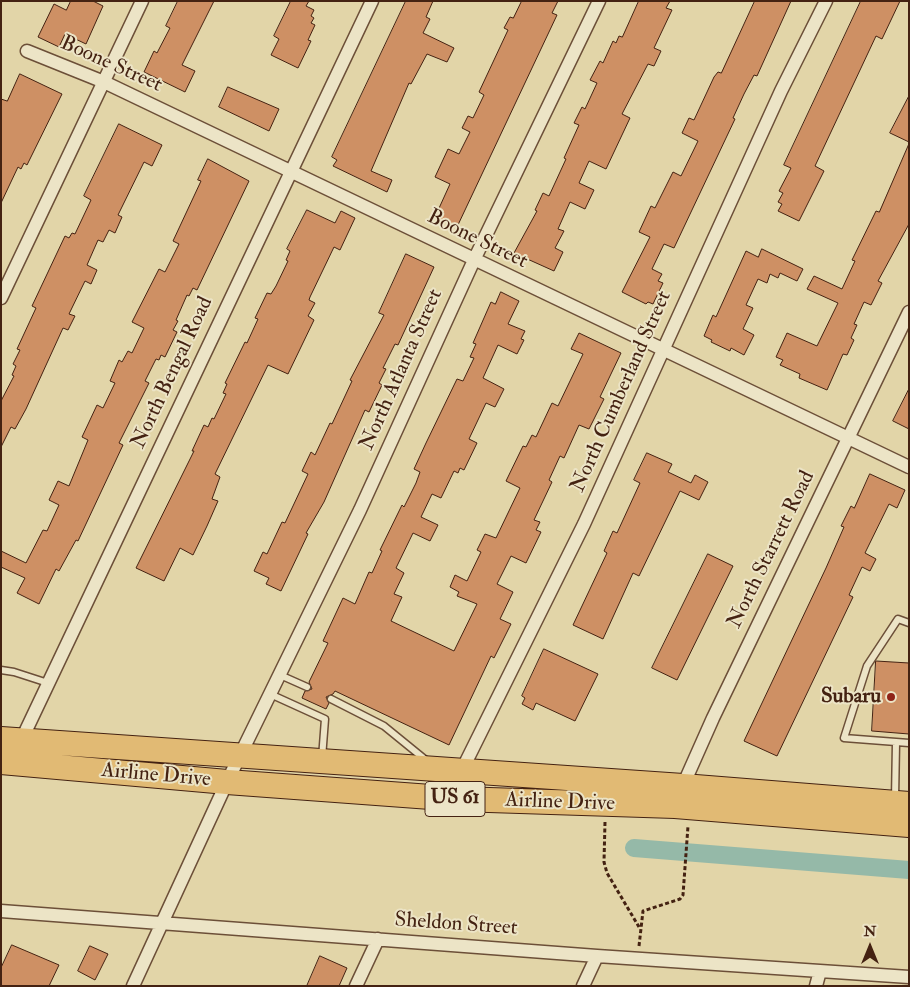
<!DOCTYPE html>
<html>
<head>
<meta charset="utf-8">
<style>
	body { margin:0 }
	#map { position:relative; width:910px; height:987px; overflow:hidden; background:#e2d5a8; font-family:"IM FELL Double Pica",serif }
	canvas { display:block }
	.frame { position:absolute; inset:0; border:2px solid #442212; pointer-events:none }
	.north { position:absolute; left:845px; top:922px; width:50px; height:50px; -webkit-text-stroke:4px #ece4c6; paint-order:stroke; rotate:0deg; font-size:14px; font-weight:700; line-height:20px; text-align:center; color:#442212 }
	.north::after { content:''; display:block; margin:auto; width:18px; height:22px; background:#442212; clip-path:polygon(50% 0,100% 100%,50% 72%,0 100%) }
</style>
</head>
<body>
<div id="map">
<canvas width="910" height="987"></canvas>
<div class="frame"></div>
<div class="north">N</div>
</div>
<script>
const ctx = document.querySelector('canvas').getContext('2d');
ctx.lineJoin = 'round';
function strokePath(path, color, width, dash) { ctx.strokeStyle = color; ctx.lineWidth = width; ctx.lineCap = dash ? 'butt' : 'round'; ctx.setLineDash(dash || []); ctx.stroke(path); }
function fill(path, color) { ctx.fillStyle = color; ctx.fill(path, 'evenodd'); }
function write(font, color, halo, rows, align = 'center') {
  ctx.font = font + ' "IM FELL Double Pica",serif'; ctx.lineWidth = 4; ctx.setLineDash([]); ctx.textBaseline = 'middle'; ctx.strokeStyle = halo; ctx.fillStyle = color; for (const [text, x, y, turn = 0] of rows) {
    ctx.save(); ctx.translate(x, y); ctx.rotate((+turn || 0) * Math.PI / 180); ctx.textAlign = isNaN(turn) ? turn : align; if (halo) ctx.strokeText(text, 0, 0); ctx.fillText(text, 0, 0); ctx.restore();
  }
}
const canal = new Path2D(`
	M634,848L909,870`);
const building = new Path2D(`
	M71,1H93L103,6L86,44L65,34L59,47L38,37L54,4L66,10Z
	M178,1H214L182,65L195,71L185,92L144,72L154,51L157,53L170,28L166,26Z
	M291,1H309L306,6L314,10L311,16L314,18L311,23L315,25L308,40L311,41L298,68L271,55L279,39L274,36Z
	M406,1H433L426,17L430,19L423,33L454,48L447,62L427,54L411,84L409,83L371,171L392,180L387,192L333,166L337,160L332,157Z
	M522,1H558L552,13L557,15L457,227L435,217L450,184L435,177L448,149L459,154L470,132L462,128L468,116L473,118L484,95L479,92L508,30L504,28L510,17L513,18Z
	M639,1H670L666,8L672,10L654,48L661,51L654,66L648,64L622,114L630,118L606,169L589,161L579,183L594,190L585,209L570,202L558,229L564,231L555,248L563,252L554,271L514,253L537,211L535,210L543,193L549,196L566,159L564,158L579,125L574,123L582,107L585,109L597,83L590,80L600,61L603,63L613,41L616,43L619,36L622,37Z
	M755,1H791L757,76L754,75L744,94L733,118L735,119L674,248L664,244L652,269L662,274L658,281L663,283L653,304L648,302L646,304L622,292L650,237L639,232L651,206L655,208L673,172L681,176L698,141L682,133L689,118L694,120L714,77L718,72L721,73Z
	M861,1H900L882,39L876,36L815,166L824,171L799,221L778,211L782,204L778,202L783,193L779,191L791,168L784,165Z
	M20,74L62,94L27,165L24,163L21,169L18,167L1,203V99L7,101Z
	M228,87L279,109L269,131L219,107Z
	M909,96V142L890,133Z
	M119,124L162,145L152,166L144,162L118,215L122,217L115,233L109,230L103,242L98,240L87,265L97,270L91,284L85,281L69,314L75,316L68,330L63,328L26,409L15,429L11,427L1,447V401L14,376L12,375L16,366L13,364L20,350L17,349L36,308L32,306L65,236L69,238L72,233L75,234L91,200L84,196Z
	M909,144V224L878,281L882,283L871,305L864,302L854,324L857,325L851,338L854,340L847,355L843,354L827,390L799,378L800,374L780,365L783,360L776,357L787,333L817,346L838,303L807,289L814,276L842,289L855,261L852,260L876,211L879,212Z
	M208,159L249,181L197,290L193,288L189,296L187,295L176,320L178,321L173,330L177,332L165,357L161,355L159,360L156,359L145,381L149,383L119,443L123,445L78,541L76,540L59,571L56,569L39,604L17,593L25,578L1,567V551L26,563L43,530L47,531L59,505L49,500L58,481L69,486L88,440L82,437L97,405L103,408L115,383L110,381L119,360L122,362L128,351L132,353L144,328L132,322L159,269L165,272L179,244L173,241L201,181L198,180Z
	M307,210L335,223L341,211L355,218L340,250L334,247L310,297L309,300L315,303L308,316L314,320L288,374L268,365L215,474L220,477L212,499L218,501L207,526L193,555L180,548L164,581L136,568L194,451H192L204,425L208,427L212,418L214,419L226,394L223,393L227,384L225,383L245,342L247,343L258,319L255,318L267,293L271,294L276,286L288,261L286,260L290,251L287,249Z
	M762,249L803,269L797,281L780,273L778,278L770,274L767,283L758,279L746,305L753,308L743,329L754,335L744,355L731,348L730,351L711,342L712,340L704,336L713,315L716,317L746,251L758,257Z
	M406,254L434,267L398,345L395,344L383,368L386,369L379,383L382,385L369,412L365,410L324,502L306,533L308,534L281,591L266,584L269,578L254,571L263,552L267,554L282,522L285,523L308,474L302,471L311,452L315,455L330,423L332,424L352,381L350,380L384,315L379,313Z
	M501,292L519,301L508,324L525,331L521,339L524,340L517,354L498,345L483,378L504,389L495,407L486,403L469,439L477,443L464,470L460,468L458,473L454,471L441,498L432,494L421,517L438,525L430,541L413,533L396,568L404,573L394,594L402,597L391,621L454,651L477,604L457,596L459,592L450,587L455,575L467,581L481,552L477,550L485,534L496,538L520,488L506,481L523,446L526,447L532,435L536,437L552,403L558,406L583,354L571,349L579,333L621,353L600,397L604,399L589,429L579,425L564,458L560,456L549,480L552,482L534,520L540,522L536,530L541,532L526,563L511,556L497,584L513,592L500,619L511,624L494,658L491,656L449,745L335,691L333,694L326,697L329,703L326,709L302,698L305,691L312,689L309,682L328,643L323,641L343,598L355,604L369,572L372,573L382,551L380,550L402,505L404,507L416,483L420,472L414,469L426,443L457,379L463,381L474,358L470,357L476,344L473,343L491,302L495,304Z
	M909,389V429L893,421Z
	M647,453L672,464L668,472L691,483L695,475L708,482L699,500L680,491L639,576L633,573L603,639L573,625L607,553L604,551L613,531L617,533L640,483L634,480Z
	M870,474L905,490L897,508L889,504L865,553L876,559L870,571L862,567L849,595L853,597L777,756L744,741L826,568L844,527L841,526L851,506L854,508Z
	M708,554L733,566L677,680L652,668Z
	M544,649L598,674L575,721L536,703L533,710L522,704L525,698L522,696Z
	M876,661L909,663V734L872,731Z
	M12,945L59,965L49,986H1V968Z
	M90,946L108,954L95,980L78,971Z
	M320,956L347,968L339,986H307Z`);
const path = new Path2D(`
	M605,822L604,862L607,873L639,927
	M639,946L643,911L680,899L683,895L688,826`);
const lane = new Path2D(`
	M909,623L898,619L867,666L844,738L909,743
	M1,670L14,672L48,683
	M280,675L307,687
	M270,694L325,719L322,758
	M331,699L384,726L427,761
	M895,799L896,743`);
const street = new Path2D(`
	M27,51L104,82L909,467
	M1,298L142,1
	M20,743L372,1
	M681,790L713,718L909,312
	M458,799L461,772L584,524L781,91L826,1
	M1,911L597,956L909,977
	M133,986L227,782L360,510L474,260L599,1
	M356,986L378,939
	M583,986L597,956
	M816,986L820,971`);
const highway = new Path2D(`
	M1,739L683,786L909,804
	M1,762L227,782L458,799L675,806L909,825`);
const markers = [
	[891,697,5,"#8f2418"]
];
const shields = [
	[455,799,60]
];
const shieldNames = [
	["US 61",455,799]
];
const streetNames = [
	["Boone Street",111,65,24],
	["Boone Street",477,240,26],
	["North Atlanta Street",402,370,-66],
	["North Bengal Road",173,373,-65],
	["North Cumberland Street",622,392,-66],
	["North Starrett Road",772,550,-64],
	["Airline Drive",156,776,5],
	["Airline Drive",560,803,2],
	["Sheldon Street",456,925,4]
];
const poiNames = [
	["Subaru",881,697]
];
strokePath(canal, '#95b9a8', 18);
fill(building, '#ce9064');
strokePath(building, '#442212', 1);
strokePath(lane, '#6c4f38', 9);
strokePath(street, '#6c4f38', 15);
strokePath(highway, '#442212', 26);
strokePath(path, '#442212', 3, [4, 2.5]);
strokePath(lane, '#ece4c6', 6);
strokePath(street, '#ece4c6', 12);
strokePath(highway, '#e1ba74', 24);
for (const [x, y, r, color] of markers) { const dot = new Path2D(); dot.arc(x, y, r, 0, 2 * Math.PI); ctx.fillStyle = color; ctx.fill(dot); strokePath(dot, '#ece4c6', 2); }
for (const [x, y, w] of shields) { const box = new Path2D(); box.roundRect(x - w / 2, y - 17.5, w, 35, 4); ctx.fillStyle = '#ece4c6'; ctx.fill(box); strokePath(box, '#442212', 1); }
write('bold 20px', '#442212', null, shieldNames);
write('21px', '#442212', '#ece4c6', streetNames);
write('bold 21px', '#442212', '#ece4c6', poiNames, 'right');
</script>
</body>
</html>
